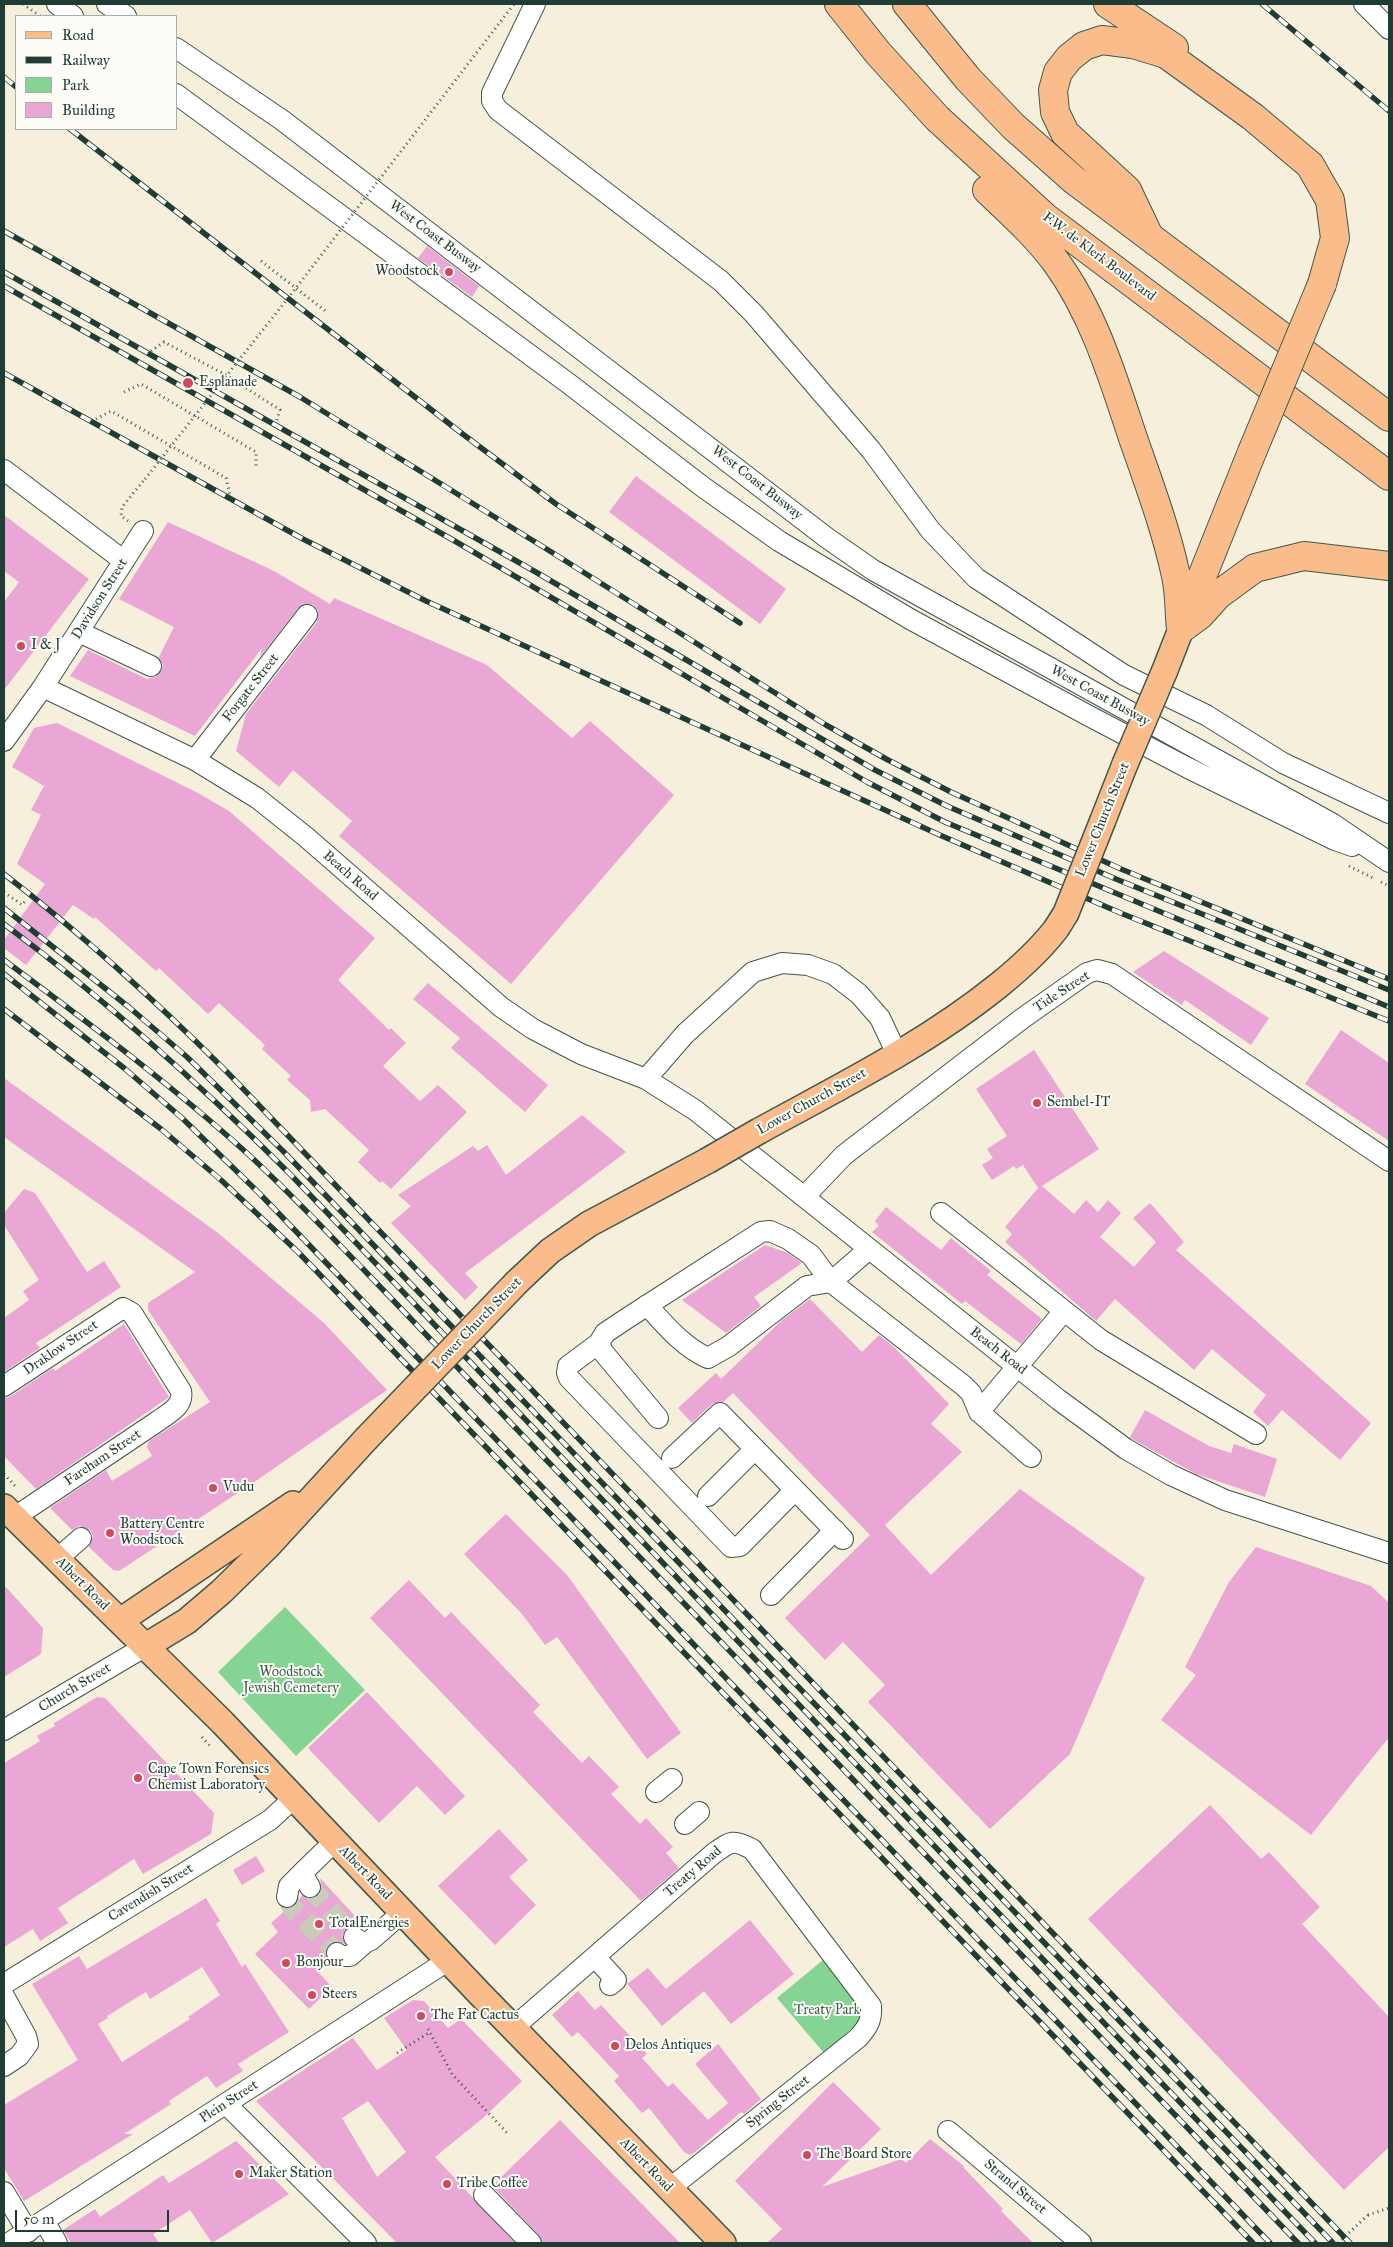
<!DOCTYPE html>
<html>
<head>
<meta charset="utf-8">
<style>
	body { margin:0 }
	#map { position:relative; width:1393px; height:2247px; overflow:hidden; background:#f5efdc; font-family:"IM FELL Great Primer",serif }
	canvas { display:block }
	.frame { position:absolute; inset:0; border:5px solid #1f3d34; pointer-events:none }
	.legend { position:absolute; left:15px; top:15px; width:162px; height:115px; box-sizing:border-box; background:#fdfcf7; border:1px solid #a4b0a9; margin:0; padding:6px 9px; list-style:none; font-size:15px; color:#1f3d34 }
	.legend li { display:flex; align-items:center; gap:10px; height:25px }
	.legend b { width:25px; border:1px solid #a4b0a9 }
	.scale { position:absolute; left:15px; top:2210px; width:154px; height:22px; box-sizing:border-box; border:2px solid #1f3d34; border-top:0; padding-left:6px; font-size:15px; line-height:18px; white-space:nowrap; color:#1f3d34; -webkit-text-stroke:4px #fdfcf7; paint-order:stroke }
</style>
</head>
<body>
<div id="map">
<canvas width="1393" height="2247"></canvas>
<div class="frame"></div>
<ul class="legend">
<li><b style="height:6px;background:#fabc8b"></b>Road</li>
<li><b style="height:6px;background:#1f3d34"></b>Railway</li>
<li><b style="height:14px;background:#85d493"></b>Park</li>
<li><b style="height:14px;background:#eaa6d5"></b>Building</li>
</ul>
<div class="scale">50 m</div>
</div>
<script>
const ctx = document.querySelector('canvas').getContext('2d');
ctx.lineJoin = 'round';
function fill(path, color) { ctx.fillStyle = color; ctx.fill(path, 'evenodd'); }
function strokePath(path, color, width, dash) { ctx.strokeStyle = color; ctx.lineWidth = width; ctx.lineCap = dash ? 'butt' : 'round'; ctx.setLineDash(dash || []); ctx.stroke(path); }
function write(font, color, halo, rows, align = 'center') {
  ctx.font = font + ' "IM FELL Great Primer",serif'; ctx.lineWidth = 4; ctx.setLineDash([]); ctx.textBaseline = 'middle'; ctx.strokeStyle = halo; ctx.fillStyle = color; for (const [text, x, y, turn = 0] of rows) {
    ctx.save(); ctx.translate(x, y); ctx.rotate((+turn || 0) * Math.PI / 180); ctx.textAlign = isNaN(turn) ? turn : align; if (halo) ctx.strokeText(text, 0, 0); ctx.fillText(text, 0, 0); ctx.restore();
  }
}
const green = new Path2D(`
	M285,1607L365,1690L296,1756L218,1672Z
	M823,1960L861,2007V2020L824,2053L777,1998Z`);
const building = new Path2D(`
	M427,246L479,286L472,297L418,258Z
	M636,476L786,589L760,624L609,512Z
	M4,515L89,579L4,690V602L19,582L4,571Z
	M168,522L274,571L330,604L334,598L487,665L572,738L590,721L674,795L511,984L339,836L352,821L293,770L279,787L236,751L246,714L317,622L318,611L314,605L303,604L298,608L260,657L262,648L195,736L70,676L88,650L147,679L157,676L161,671L163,665L159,657L174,627L119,599Z
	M57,723L198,793L229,811L375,938L338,980L389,1030L391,1028L406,1043L383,1066L420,1101L438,1085L467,1112L391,1189L382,1181L380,1183L358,1162L369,1150L325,1109L311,1112L310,1100L287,1080L291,1076L262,1049L265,1045L219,1003L208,1014L159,968L156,971L95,917L94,919L73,905L26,965L4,948V940L45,884L17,864L41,815L31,810L44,786L12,767L34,728Z
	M1164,951L1269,1018L1251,1045L1185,1000L1182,1005L1133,972Z
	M428,983L548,1085L525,1112L451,1048L460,1038L413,999Z
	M1341,1030L1389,1063V1141L1305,1084Z
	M1034,1050L1099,1149L1042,1186L1074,1214L1086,1200L1098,1212L1108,1200L1121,1213L1100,1237L1134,1267L1156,1242L1133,1218L1150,1203L1184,1242L1176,1250L1371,1423L1340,1460L1282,1410L1268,1426L1253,1412L1266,1395L1212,1349L1194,1370L1115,1299L1096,1321L1005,1242L1012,1234L1005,1227L1039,1187L1038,1188L1023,1165L1016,1169L1014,1166L992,1180L982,1165L993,1158L987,1149L1007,1136L976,1089Z
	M4,1078L218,1233L324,1323L387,1390L253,1483L119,1571L113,1570L89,1547L93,1536L90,1530L79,1526L72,1530L50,1508L106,1470L112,1481L152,1456L147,1447L149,1441L210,1402L148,1310V1303L195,1272L4,1137Z
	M582,1115L626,1152L465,1273L478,1287L465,1300L391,1223L411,1206L398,1195L473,1146L478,1151L487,1145L506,1175Z
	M24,1189L35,1193L87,1272L104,1261L121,1287L36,1343L40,1348L4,1372V1318L29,1300L23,1291L39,1280L4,1225V1213Z
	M886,1207L941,1250L951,1238L991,1271L987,1275L1042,1319L1021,1344L965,1301L962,1304L872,1232L879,1226L875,1221Z
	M765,1245L788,1253L802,1263L754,1297L761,1306L726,1333L682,1300Z
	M810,1299L862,1352L879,1335L893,1346L949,1404L931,1424L962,1452L885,1525L931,1575L1020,1489L1145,1578L1070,1754L990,1829L868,1702L885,1685L843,1642L825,1660L785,1618L870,1535L733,1393L723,1402L712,1404L692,1423L678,1408L716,1373L721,1379L782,1320Z
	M124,1324L169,1397L36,1489L4,1456V1398L11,1396L53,1368L55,1371Z
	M1145,1410L1209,1446L1231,1453L1234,1444L1277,1459L1265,1497L1196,1474L1132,1439L1130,1437Z
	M506,1514L567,1575L681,1733L647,1759L557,1637L545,1645L522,1614L464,1554Z
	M1256,1547L1371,1586L1389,1603V1737L1311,1835L1161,1720L1196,1675L1185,1667L1229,1582Z
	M409,1580L445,1618L451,1612L540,1705L533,1712L582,1763L589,1756L619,1787L611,1794L640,1824L646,1818L673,1847L666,1853L679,1868L641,1901L370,1618Z
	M4,1585L43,1628L41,1654L4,1677Z
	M367,1692L465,1796L445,1815L417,1786L379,1823L308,1748Z
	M97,1697L105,1698L214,1813L211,1834L143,1874L134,1859L58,1908L68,1923L40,1941L33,1929L4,1947V1763L40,1741L37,1736L55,1726L54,1723Z
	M1210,1805L1261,1859L1269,1852L1320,1907L1302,1924L1389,2017V2147L1344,2190L1088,1919Z
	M499,1829L528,1860L509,1877L536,1905L495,1945L438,1886Z
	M256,1856L265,1871L242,1885L233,1870Z
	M320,1878L365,1927L363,1929L356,1925L349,1926L342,1935L345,1944L338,1941L332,1942L327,1946L325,1952L328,1961L317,1971L332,1987L309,2009L255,1954L278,1932L271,1923L287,1909L296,1905L302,1895L310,1899L320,1893L322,1888Z
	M206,1898L220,1921L216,1924L242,1967L245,1964L289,2032L238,2064L243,2071L216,2088L207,2076L169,2101L171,2104L124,2134H133L24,2201L4,2168V2105L78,2060L32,1984L79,1956L87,1969ZM202,1967L220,1995L188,2017L190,2019L122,2062L98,2024L108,2018L107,2016L146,1992L150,1999Z
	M750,1920L794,1974L731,2024L704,1991L662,2026L627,1984L648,1968L666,1989Z
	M578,1991L595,2010L601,2005L647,2054L642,2058L668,2087L673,2083L708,2120L728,2103L695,2064L718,2044L761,2099L744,2114L741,2112L695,2152L690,2155L684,2152L649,2108L642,2113L614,2081L619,2076L578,2032L572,2037L552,2015Z
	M413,2000L424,2001L448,2028L461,2019L522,2081L483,2118L435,2157L515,2243H397L256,2101L353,2038L377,2070L407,2050L384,2018ZM368,2101L406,2152L377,2177L342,2118Z
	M833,2082L881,2129L822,2187L901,2159L906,2163L930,2139L964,2166L963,2167L1003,2209L1001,2211L1033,2243H767L782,2229L735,2181Z
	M560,2120L680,2243H543L539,2235L492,2186Z
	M236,2141L289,2194L212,2243L190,2210L153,2234L159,2243H71L63,2230L95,2209L100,2217L163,2175L169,2183Z`);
const minorTunnel = new Path2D(`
	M310,1887L354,1937
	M287,1897L293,1909L337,1953`);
const path = new Path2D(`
	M23,4L40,16
	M261,261L328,313
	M151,351L164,342L226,375L280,410L276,422
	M124,392L141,384L256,452V466
	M96,419L111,411L226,478L230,495
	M128,521L121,516L122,507L145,479
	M1349,866L1375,879
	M1381,882L1389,886
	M4,892L22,905L27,899
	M4,1474L16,1487
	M202,1737L211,1747
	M428,2029L452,2074L509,2135
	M397,2053L430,2032
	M1368,2215L1389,2208`);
const minor = new Path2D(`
	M57,4L73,16
	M107,4L126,16
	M535,4L492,93V101L498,110L721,281L754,314L871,450L931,531L976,578L1124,675L1206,715L1283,763L1389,813
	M1364,4L1389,29
	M176,48L282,120L827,538L873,570L1333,824L1389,862
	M176,94L568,383L703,487L779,541L910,619L1091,717L1188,768L1335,840L1352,846
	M4,470L124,561
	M79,632L151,666
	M43,687L195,760L257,798L306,837L501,1007L533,1029L581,1054L646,1079L695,1110L1059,1400L1126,1449L1171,1475L1225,1500L1389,1553
	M4,741L43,687L143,531
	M195,760L307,615
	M646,1079L685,1034L753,972L782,963L808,965L833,974L859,994L880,1018L897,1054
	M804,1197L844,1155L1023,1018L1087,973L1097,970L1112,974L1389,1161
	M941,1213L1101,1340L1256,1434
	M647,1305C664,1324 684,1348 708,1358L729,1346L807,1286L831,1282L869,1249
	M599,1343L568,1366L567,1373L569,1378L731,1547L740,1546L795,1490
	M4,1386L123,1308L132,1313L181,1391C184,1406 169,1413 158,1421L15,1517
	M979,1412L1064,1311
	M658,1418L603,1352L599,1343L605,1333L626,1319L761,1232L770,1231L788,1239L811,1255L831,1282L964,1386L971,1393L979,1412L1031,1457
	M672,1458L720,1413L843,1539
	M708,1496L755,1449
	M57,1559L81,1538
	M771,1595L835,1530
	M4,1730L146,1646
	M656,1792L672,1779
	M685,1824L699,1812
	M310,1887L302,1873L335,1841
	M287,1897L289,1886L302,1873
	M354,1937C360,1942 364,1944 371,1940L403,1912
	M337,1953L341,1956H350L366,1942
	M595,1957L616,1980L610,1985
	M4,1984L270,1820L294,1798
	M4,1996L26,2036L28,2044L19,2056L4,2066
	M514,2027L713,1854C731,1841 732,1839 752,1849L871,2006C872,2020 868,2027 858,2038L669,2189
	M226,2104L366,2243
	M948,2131L1081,2243
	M4,2192L28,2232
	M484,2195L531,2243
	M44,2221L57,2243
	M9,2243L449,1960`);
const major = new Path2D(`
	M1165,670L1181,629
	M1103,820L1125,764
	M759,1131C841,1086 926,1044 999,985C1020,968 1039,951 1056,929
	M517,1282L550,1251L589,1224L707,1161
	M4,1507L223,1723L480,1994L723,2243
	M120,1621L293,1504
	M146,1646L187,1621L221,1592L268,1546L366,1439`);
const highway = new Path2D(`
	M839,4L878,53L937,118L1046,218L1389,476
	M907,4L968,79L1013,126L1074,180L1389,417
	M1108,4L1174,48
	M987,190C1011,213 1036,235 1056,262C1094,314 1113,378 1133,438C1149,484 1166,529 1176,576C1180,593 1179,612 1181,629
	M1147,232L1127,190L1065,133L1055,112L1053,90L1058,72L1069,58L1084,46L1102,40L1133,44L1166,54L1253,117L1310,165L1330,200L1335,238L1322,284
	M1183,624L1252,452
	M1181,629L1200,615L1218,595L1255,568L1304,556L1389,566`);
const rail = new Path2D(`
	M1262,4L1389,111
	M4,77L16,87
	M70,129L460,432L556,504L740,623
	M4,231L300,397L545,548L826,725L888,760L951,792L1121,869L1389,979
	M4,272L534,571L875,770L947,806L1116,879L1389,990
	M4,286L453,540L867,782L945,822L1389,1007
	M4,373L303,539L426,601L942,836L1123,914L1389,1021
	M4,874C83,935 157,1002 228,1073L1350,2243
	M4,908L130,1008L187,1057L284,1152L1333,2243
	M4,924C106,1000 200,1084 290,1174L1315,2243
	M4,960C87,1022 172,1085 249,1155C289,1192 326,1231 364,1270L1298,2243
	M4,974L124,1068L182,1118L259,1193L1270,2243
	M4,1009L161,1129L221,1180L298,1252L1253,2243`);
const pathBridge = new Path2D(`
	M145,479L296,288L514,4
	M1338,2243L1368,2215`);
const majorBridge = new Path2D(`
	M1125,764L1165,670
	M1056,929L1066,913L1103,820
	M707,1161L759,1131
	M366,1439L517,1282`);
const highwayBridge = new Path2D(`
	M1252,452L1322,284`);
const markers = [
	[449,272,5,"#d1495b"],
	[188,383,6,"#d1495b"],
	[21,646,5,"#d1495b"],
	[1037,1103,5,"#d1495b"],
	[213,1488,5,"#d1495b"],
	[110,1533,5,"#d1495b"],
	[138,1778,5,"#d1495b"],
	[319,1924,5,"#d1495b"],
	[286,1963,5,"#d1495b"],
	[312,1995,5,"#d1495b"],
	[421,2016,5,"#d1495b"],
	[615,2046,5,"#d1495b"],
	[807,2155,5,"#d1495b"],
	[239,2174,5,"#d1495b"],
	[447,2184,5,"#d1495b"]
];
const streetNames = [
	["West Coast Busway",435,237,37],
	["F.W. de Klerk Boulevard",1099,257,37],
	["West Coast Busway",757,483,38],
	["Davidson Street",100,599,-58],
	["Forgate Street",251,688,-52],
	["West Coast Busway",1100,696,29],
	["Lower Church Street",1103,820,-68],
	["Beach Road",350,876,41],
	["Tide Street",1062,992,-33],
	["Lower Church Street",812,1102,-29],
	["Lower Church Street",477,1324,-46],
	["Draklow Street",61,1348,-34],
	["Beach Road",998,1351,38],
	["Fareham Street",103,1458,-34],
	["Albert Road",82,1584,45],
	["Church Street",75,1688,-31],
	["Treaty Road",693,1872,-40],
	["Albert Road",365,1873,46],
	["Cavendish Street",151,1893,-32],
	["Plein Street",229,2102,-33],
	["Spring Street",778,2102,-38],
	["Albert Road",646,2165,46],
	["Strand Street",1015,2187,40]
];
const poiNames = [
	["Woodstock",439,272,"right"],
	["Esplanade",199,383],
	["I & J",31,646],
	["Sembel-IT",1047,1103],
	["Vudu",223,1488],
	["Battery Centre",120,1525],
	["Woodstock",120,1541],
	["Cape Town Forensics",148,1770],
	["Chemist Laboratory",148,1786],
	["TotalEnergies",329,1924],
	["Bonjour",296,1963],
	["Steers",322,1995],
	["The Fat Cactus",431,2016],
	["Delos Antiques",625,2046],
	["The Board Store",817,2155],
	["Maker Station",249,2174],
	["Tribe Coffee",457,2184]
];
const parkNames = [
	["Woodstock",291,1673],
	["Jewish Cemetery",291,1689],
	["Treaty Park",827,2011]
];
fill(green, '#85d493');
fill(building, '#eaa6d5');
strokePath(minorTunnel, '#cacbba', 20, [20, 10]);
strokePath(minor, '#3f584d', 22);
strokePath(major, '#3f584d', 28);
strokePath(highway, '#3f584d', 30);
strokePath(path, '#3f584d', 3, [1, 4]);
strokePath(minor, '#fff', 20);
strokePath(major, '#fabc8b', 25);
strokePath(highway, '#fabc8b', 28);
strokePath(rail, '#1f3d34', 5.5);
strokePath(rail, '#fdfcf7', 4, [11]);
strokePath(majorBridge, '#3f584d', 28, []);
strokePath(highwayBridge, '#3f584d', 30, []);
strokePath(pathBridge, '#3f584d', 3, [1, 4]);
strokePath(majorBridge, '#fabc8b', 25);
strokePath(highwayBridge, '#fabc8b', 28);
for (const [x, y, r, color] of markers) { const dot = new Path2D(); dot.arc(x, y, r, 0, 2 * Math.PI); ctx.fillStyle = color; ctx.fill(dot); strokePath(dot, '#fdfcf7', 2); }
write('14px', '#1f3d34', '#fdfcf7', streetNames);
write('14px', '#1f3d34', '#fdfcf7', poiNames, 'left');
write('14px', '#38634c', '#fdfcf7', parkNames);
</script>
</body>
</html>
